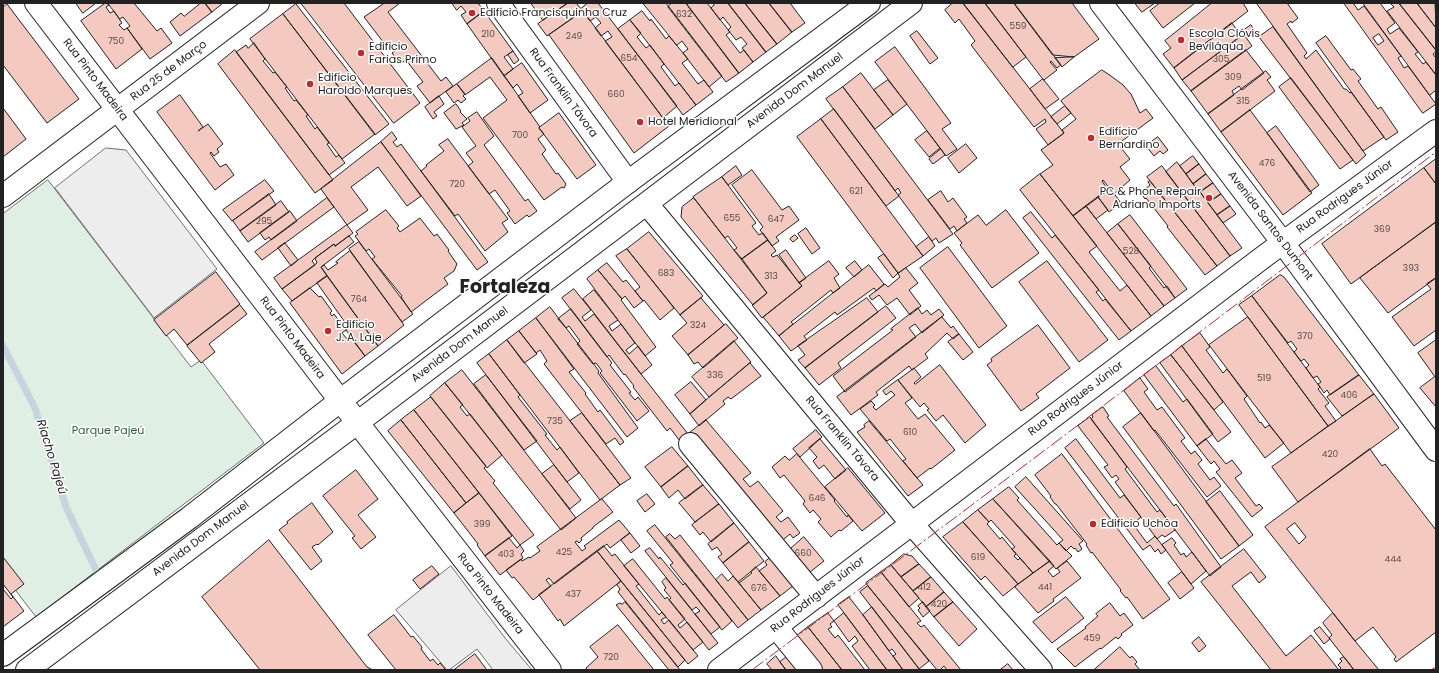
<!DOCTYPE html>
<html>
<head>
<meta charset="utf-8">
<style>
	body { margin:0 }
	#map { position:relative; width:1439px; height:673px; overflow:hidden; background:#fff; font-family:Poppins,sans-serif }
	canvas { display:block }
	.frame { position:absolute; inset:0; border:4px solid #222; pointer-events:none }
</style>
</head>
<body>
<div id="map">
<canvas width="1439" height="673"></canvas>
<div class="frame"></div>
</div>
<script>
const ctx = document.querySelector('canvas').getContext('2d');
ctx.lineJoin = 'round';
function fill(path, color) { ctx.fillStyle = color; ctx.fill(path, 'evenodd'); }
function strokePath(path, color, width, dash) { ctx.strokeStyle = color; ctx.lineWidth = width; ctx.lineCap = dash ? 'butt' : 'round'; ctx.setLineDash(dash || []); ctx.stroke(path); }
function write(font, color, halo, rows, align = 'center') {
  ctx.font = font + ' Poppins,sans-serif'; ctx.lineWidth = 3; ctx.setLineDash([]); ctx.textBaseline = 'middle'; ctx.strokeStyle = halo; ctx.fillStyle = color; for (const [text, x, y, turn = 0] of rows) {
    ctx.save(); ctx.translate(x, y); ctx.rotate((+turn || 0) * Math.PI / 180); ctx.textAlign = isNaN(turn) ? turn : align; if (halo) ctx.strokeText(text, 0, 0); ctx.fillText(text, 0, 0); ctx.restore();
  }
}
const green = new Path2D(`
	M48,180L191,367L201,360L264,443L36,617L3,574V214Z`);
const parking = new Path2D(`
	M106,148L126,150L217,269L154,318L55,188Z
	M451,566L505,638L532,670H493L477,649L449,670H447L396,610Z`);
const stream = new Path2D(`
	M3,346L35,408L66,507L96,570`);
const building = new Path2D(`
	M76,3H96L83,13Z
	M106,3L109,5L106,7L110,13L114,11L122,23L119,25L124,30L127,28L142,49L116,69L81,21Z
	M108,3H134L157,31L161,28L172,43L150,59L127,28L130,26L123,17L120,19Z
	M201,3H205L212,12L180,36L170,22L181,13L184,16Z
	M205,3H223L212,12Z
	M301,3H344L420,103L394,123Z
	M382,3H400L388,12L441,81L446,77L453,86L430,103L417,86L423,82L406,60L400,64L392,53L397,49L393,43L387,47L364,17L383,4Z
	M452,3H478L484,11L467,24L461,15L466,12L461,6L457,10Z
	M531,3H568L543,20Z
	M568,3H576L583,11L547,36L538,24Z
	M588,3H598L677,106L663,118L605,41L612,37L608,31L601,36L595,28L601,23L596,17L590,21L581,9Z
	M643,3H666L722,76L709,87L683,53L688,49L682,41L677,45Z
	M672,3H686L739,73L726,82L668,7Z
	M686,3H707L730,32L726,35L740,53L744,50L753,62L739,73Z
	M712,3H728L766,52L753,62L742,48L747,44L741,37L736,40L728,30L731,27L723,17L720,20L711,8L714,5Z
	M728,3H745L777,44L766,52Z
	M745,3H769L792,32L777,44Z
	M769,3H790L805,23L792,32Z
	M953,3H963L1064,133L1048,145L1036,129L1046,122L1045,119L1034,127L971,45L975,41L959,19L955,23L945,10Z
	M963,3H985L1026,57L1013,67Z
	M985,3H1014L1061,65L1057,68L1051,61L1050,62L1057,70L1044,80Z
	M1014,3H1072L1099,39L1074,57L1053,55Z
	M1135,3H1155L1142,12Z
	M1160,3H1195L1163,28L1150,11Z
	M1212,3H1243L1248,11L1174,68L1163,54L1171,48L1165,41Z
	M1258,3H1287L1298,18L1292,23L1291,21L1287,24L1307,53L1304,56L1306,59L1316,50L1344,89H1346L1350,93L1351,92L1384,137L1363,151L1257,4Z
	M1344,3H1353L1358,10L1364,6L1401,56L1398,58L1404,68L1408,66L1436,104L1423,113ZM1379,34L1384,41L1378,45L1373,38Z
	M1363,3H1380L1395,23L1387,29L1390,34L1399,28L1418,52L1415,54L1423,64L1426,62L1436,75V90L1430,95Z
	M1399,3L1436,50V52L1433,54L1436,58V75L1387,11L1394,7L1391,4Z
	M1399,3H1417L1436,28V50Z
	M1417,3H1435L1436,25L1435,26Z
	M7,4L79,99L47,123L3,65V5L4,6Z
	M296,4L389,124L375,135L283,14Z
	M484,11L513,51L504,57L513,69L504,76L467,24Z
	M583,11L669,126L634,153L549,35Z
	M642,11L650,21L651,19L666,39L669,36L688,59L682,63L698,84L704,80L713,92L696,105L630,20Z
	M283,14L375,134L342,159L250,39Z
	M630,20L641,33L637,37L646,48L650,45L664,64L661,67L675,86L679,83L696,105L683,115L618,29Z
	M1232,23L1241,36L1182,80L1174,68Z
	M1251,25L1254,30L1245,36L1252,46L1191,91L1182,80L1241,36L1240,33Z
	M1273,27L1366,155L1356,164L1259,37Z
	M917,31L938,58L930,64L910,36Z
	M1326,36L1351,70L1353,69L1361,79L1358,81L1378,109L1381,107L1398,132L1386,140L1316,43Z
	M254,43L265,59L263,61L273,73L275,72L287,87L285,88L294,101L296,100L308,115L306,116L315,129L317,127L329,143L327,144L336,157L339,155L345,163L329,175L236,52L246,45L248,48Z
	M895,47L951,123L942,129L957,149L946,156L875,62Z
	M235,50L333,180L315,193L218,64Z
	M1246,50L1264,73L1242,90L1239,86L1232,91L1234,95L1208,114L1191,91Z
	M513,51L519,60L514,64L508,55Z
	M1074,57L1062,67L1055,58Z
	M492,58L540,127L539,128L544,134L538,139L546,150L542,154L556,174L558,173L566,184L564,188L562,187L544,200L483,118L507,100L490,77L465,95L457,84Z
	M522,63L548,100L530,113L518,96L523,93L517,84L513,88L504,76Z
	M1102,70L1111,76L1123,85L1131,94L1140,113L1146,109L1153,118L1118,144L1130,159L1120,167L1130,180L1114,194L1103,180L1102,181L1108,190L1073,216L1040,174L1053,165L1041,150L1064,133L1062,130L1076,119L1061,101Z
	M1266,71L1271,77L1267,80L1275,91L1221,132L1208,114Z
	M861,73L893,115L875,129L843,87Z
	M1291,78L1353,160L1340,169L1279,87Z
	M1043,79L1059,99L1045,109L1030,89Z
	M888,80L907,104L893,115L874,90Z
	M457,84L465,94L463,96L466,99L461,103L458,100L454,103L446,92Z
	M843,87L953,234L939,243L936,238L932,241L898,195L901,193L898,188L895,191L893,188L826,99Z
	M180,95L203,127L198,131L208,124L223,144L217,149L219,152L214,156L211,152L210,153L220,167L226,164L234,175L215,190L157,112Z
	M439,96L444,104L434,112L437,116L433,119L425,107Z
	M456,104L461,111L460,112L467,119L462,123L464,125L456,129L444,113Z
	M1065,106L1071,113L1057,124L1051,117Z
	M3,108L26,139L3,157Z
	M834,109L899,196L886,206L821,119Z
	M1250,110L1312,193L1283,215L1221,132Z
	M477,112L494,136L484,145L525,201L528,199L537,211L529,217L527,215L515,224L507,213L510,211L495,190L489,194L468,166L473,162L466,153L476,146L462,127L470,121L468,118Z
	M559,113L596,165L577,179L539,128Z
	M821,119L923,256L898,273L797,137Z
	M1276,126L1319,185L1310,192L1267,133Z
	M927,131L940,148L929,157L915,140Z
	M392,132L397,139L393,142L397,147L401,144L488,262L477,270L381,142Z
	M1158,137L1168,150L1163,154L1160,151L1154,156L1146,146Z
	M448,139L508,219L502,223L508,232L485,251L458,214L455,216L421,171L427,166L426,165L444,151L439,145Z
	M381,142L421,196L407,206L378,167L351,187L368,210L347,225L321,189Z
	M966,144L977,158L959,173L948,158Z
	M941,149L945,155L933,164L929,159Z
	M1193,156L1199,164L1186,174L1180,166Z
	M1436,159V184L1424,168Z
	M1177,162L1197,189L1196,192L1198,194L1200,192L1242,248L1230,256L1166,172Z
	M1199,164L1206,174L1193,184L1186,174Z
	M736,166L742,175L728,185L722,177Z
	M1162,166L1230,256L1217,266L1147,177Z
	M1424,168L1436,184V222L1351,284L1322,244Z
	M752,170L782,210L789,206L799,220L776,237L779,241L772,246L760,230L763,227L732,185Z
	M1040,174L1097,246L1089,252L1120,291L1127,285L1151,316L1131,331L1020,190Z
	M1206,174L1213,183L1200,192L1193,184Z
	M722,177L756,223L752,226L759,235L763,233L768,240L742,259L734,250L737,248L728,236L725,238L693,197Z
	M265,180L274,191L232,221L223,210Z
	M1150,181L1217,266L1205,275L1167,227L1168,226L1146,198L1145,199L1141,193L1150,185L1148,182Z
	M1213,183L1221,194L1208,203L1200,192Z
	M1110,188L1121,203L1109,212L1098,197Z
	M941,191L948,202L953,198L967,217L964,219L967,223L957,231L954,226L950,229L928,200Z
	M269,194L276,205L240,231L233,221Z
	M1221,194L1230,206L1217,215L1208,203Z
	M1098,197L1108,210L1096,219L1086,206Z
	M327,198L334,207L262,260L255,252Z
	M694,198L767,293L753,305L681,217L682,207Z
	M281,201L289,212L248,242L240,231Z
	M1086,206L1164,306L1151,316L1073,216Z
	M1230,206L1236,214L1223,223L1217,215Z
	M386,210L399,226L397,228L400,232L420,218L434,236L437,234L449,250L448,251L457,264L454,271L444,278L448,284L411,312L401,297L402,296L372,259L375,257L369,249L366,251L355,236L358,234L356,232Z
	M1006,210L1039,253L992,288L960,245L962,243L954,233L978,215L986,225Z
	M290,211L297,221L271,240L269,237L265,240L260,233Z
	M1031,212L1052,238L1055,235L1099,290L1096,292L1103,301L1105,299L1131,331L1119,340L1023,218Z
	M1130,215L1187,289L1175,298L1118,224Z
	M1436,222V278L1388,313L1360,278Z
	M1118,224L1151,266L1149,268L1164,288L1167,286L1175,298L1164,306L1107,233Z
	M347,225L353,233L335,246L334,244L315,258L312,261L315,265L282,289L274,278Z
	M806,228L820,248L812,254L798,234Z
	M649,232L703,296L680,315L627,249Z
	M795,235L798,238L793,242L790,239Z
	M349,236L354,242L321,267L327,276L292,301L282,289L317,263L315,258L334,244L335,246Z
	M929,237L935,246L923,256L916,247Z
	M768,240L776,251L771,255L773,257L777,255L802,286L762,318L752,305L767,293L742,259Z
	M359,242L413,314L402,322L349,249Z
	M285,243L298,260L291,266L278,248Z
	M948,247L1007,326L979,348L920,268Z
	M627,249L674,308L660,320L644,300L643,301L635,291L640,287L616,256Z
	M786,250L806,278L799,283L779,255Z
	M350,251L404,325L378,346L321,267L324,265L328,270L338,263L336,262Z
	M884,254L898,273L893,278L878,258Z
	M829,261L839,274L834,278L840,288L833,293L831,290L791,322L793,324L779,336L763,317L802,286L799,283Z
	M855,261L862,270L854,277L846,268Z
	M1047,261L1108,340L1079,362L1019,282Z
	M607,263L623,282L626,280L643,301L634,308L625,296L622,299L598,270Z
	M869,265L884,284L876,291L874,288L837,315L835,312L804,336L807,340L791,351L779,336Z
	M906,268L918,283L909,290L921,306L910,315L897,298L887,305L879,295L872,300L869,296L885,284L888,287L900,277L898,274Z
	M598,270L622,299L621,300L656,347L645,356L587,279Z
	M216,272L240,304L187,345L174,329L166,336L154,320Z
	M1280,275H1281L1284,277L1359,375L1330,395L1327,390L1324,393L1318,384L1321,382L1317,376L1313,378L1306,368L1309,365L1304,359L1301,361L1294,352L1297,349L1291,341L1288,343L1252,296Z
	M327,276L378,346L365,356L346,330L349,328L317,283Z
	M1436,278V330L1414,346L1392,317L1431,289L1427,284Z
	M310,288L319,297L321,296L332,311L330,313L332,316L334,314L346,330L342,333L348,340L351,338L365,356L342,374L290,303Z
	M574,289L591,310L582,317L585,321L594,314L688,434L680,441L670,428L667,431L633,387L634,386L625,374L624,375L609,355L607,357L562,298Z
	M594,290L618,320L609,326L612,331L621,324L635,343L626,350L629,354L638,346L652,365L641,374L583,299Z
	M1252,296L1320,387L1318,389L1329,403L1325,406L1336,421L1328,426L1239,305Z
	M701,298L724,325L688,355L672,336L687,323L680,315Z
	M867,298L878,312L805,368L798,360L805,355L798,346Z
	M240,305L247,314L209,344L215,352L201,363L187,346Z
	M886,306L896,318L838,363L841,368L819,385L805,368Z
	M550,307L599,371L598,373L638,428L627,437L536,318Z
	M918,308L922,314L927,310L931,315L939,309L944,315L922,333L915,324L909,328L916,337L845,392L833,376L893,330L891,329Z
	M571,309L612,363L610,365L631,392L629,393L635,400L638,397L649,411L637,421L600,373L602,371L596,363L593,364L577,344L580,341L569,326L566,328L558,319Z
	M942,317L951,328L953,326L959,334L953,339L947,333L925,354L928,358L912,370L909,366L876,392L878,395L851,415L837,397Z
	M1248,317L1328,426L1291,453L1209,345Z
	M536,318L574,369L569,372L586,393L585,394L598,412L600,410L624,442L620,445L615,438L606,444L544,364L547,361L540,350L536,353L519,331Z
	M726,324L738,338L703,368L698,362L694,364L688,355Z
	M1038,325L1070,368L1036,394L1039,398L1021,411L987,365L992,361L991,359Z
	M519,331L537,354L524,363L507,340Z
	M1200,333L1210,347L1206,350L1223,373L1227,369L1247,396L1244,399L1260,423L1261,422L1265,428L1269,425L1284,443L1265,458L1182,346Z
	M959,334L973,352L963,360L948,342Z
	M507,340L620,485L600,500L489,354Z
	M1436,340V376L1435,377L1418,353Z
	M734,341L751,362L709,397L692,377Z
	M1182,346L1223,402L1214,410L1171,355Z
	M489,354L520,395L518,397L547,434L545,435L557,450L560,447L579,473L567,482L477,363Z
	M1171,355L1231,432L1218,442L1160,363Z
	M750,363L761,376L731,399L728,397L723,401L725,404L699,426L690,414Z
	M940,365L986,425L965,443L943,415L936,421L927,410L929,409L924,403L920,407L898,380L914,368L921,377L914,383L915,384Z
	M1156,366L1183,402L1187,399L1213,434L1197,446L1144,375Z
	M462,370L576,518L561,530L445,383Z
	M486,375L537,441L524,450L474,384Z
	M1359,375L1374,394L1342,416L1327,397Z
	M1436,376V407L1420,388Z
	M1140,378L1148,389L1144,392L1157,410L1162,407L1185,438L1181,441L1191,454L1195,451L1202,460L1198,464L1210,480L1214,477L1221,486L1207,497L1155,430L1154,431L1124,391Z
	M898,380L912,398L905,403L918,419L925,414L955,450L931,469L930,468L917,478L903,461L906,459L890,439L887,441L860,409L871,401L875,405L873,407L876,410L895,395L891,391L886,395L883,391Z
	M691,382L706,400L690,414L675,395Z
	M445,383L463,405L460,407L467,416L470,414L502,455L487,468L430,396Z
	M1374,394L1399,428L1298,502L1272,467Z
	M431,397L486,466L484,468L495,481L493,483L534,535L520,545L414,410Z
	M1103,407L1109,416L1107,417L1174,506L1176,504L1221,567L1210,576L1091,419L1093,417L1092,415Z
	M414,410L479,493L466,503L401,420Z
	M582,413L631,478L620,485L570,421Z
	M1141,413L1239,546L1221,559L1123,427Z
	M1090,417L1127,467L1125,469L1157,512L1160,510L1175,530L1165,537L1162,535L1157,539L1115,482L1119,479L1116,475L1112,478L1104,467L1108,465L1078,426Z
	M401,420L466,503L454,513L388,431Z
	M706,420L751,473L743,479L750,487L758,481L783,511L776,517L781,522L788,517L800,533L793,538L790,534L778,544L687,435Z
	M869,421L923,485L908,496L857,432L865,427L864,425Z
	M816,430L822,437L800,457L793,449Z
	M820,439L846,470L835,479L824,465L819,469L813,461L817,457L809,448Z
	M1076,439L1120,498L1124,495L1141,517L1133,524L1147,543L1155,536L1166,550L1161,554L1158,549L1155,552L1150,545L1143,550L1065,448Z
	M1206,439L1226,464L1232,460L1242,473L1235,478L1256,506L1259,504L1263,508L1252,517L1216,472L1220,469L1214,461L1211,464L1197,446Z
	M672,447L688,466L661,487L645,467Z
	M1370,449L1382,466L1385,464L1436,530V632L1396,662L1394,659L1396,657L1373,627L1355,641L1265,527ZM1295,523L1306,537L1299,544L1287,529Z
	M797,454L835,500L834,501L847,517L848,515L853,521L841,531L839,530L831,537L818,522L821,519L813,510L810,513L803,504L805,501L784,475L780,478L772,467L785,456L789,460Z
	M1062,454L1170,599L1143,619L1127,597L1126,598L1120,591L1121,590L1092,552L1091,553L1086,545L1087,544L1056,504H1055L1050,497L1051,496L1035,475Z
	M554,465L581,500L570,509L542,474Z
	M688,466L703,485L685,499L678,490L669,498L661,487Z
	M848,468L885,513L862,531L825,487Z
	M356,470L378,499L358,515L376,537L361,549L352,538L355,536L323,496Z
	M1026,477L1083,541L1079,544L1082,549L1078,552L1075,548L1074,549L1071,546L1066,551L1059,543L1063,540L1015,487Z
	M703,485L719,504L695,522L679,503Z
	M1009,487L1019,498L1017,500L1057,545L1059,543L1072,556L1056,569L993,499Z
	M1220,491L1253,535L1239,546L1206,502Z
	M479,493L512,536L485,556L477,545L478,544L454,513Z
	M647,494L655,504L645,512L637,501Z
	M602,499L613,512L593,527V528L581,538L582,540L579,543L577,541L575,542L582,551L586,548L584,546L619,520L630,533L610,548L607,544L554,584L549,578L546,580L551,586L533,600L514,577L512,578L506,570L521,559L522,561L529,557L530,558L540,551L537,547Z
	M993,499L1050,561L1033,573L1012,549L1015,547L991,520L989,522L978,510Z
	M312,503L333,532L318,545L317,544L312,547L322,561L311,570L279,530L288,523L287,522Z
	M719,504L734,523L711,542L703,532L700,535L692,525Z
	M978,510L989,522L987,524L1000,539L1002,537L1016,554L1014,556L1018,560L1020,558L1033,573L1018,584L963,522Z
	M963,522L1018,584L1003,596L985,576L981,580L943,537Z
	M734,523L749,542L723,563L718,557L722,554L717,547L712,550L708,544Z
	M655,525L732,621L722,630L670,565L673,563L647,531Z
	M630,533L640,546L631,553L621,540Z
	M670,534L675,539L680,535L748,620L738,628L666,537Z
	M804,537L824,561L805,576L786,553Z
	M509,538L517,548L520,545L524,551L521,554L523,558L500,575L485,556Z
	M1172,538L1176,543L1174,545L1181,555L1184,553L1186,557L1192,552L1206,571L1191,584L1162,545Z
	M269,540L367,667L373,670H260L202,597Z
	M749,542L764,561L738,582L723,563Z
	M604,546L612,556L615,554L639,584L636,586L659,615L662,612L666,617L661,620L664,624L669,620L698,656L688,664L597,551Z
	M650,548L659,559L660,557L683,585L685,583L720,627L711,634L695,614L700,611L696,607L692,610L645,551Z
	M1244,549L1266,577L1259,583L1251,572L1232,586L1286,656L1311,635L1339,670H1271L1201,582Z
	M597,551L621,581L564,626L560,619L558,621L539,595Z
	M775,554L798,582L780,596L759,571L767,565L765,562Z
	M904,554L912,556L919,564L901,577L891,565Z
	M3,557L24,584L11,594L24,611L3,627V589L11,599L13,597L3,584Z
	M633,559L665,599L667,597L685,619L678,625L680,628L687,622L703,642L693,650L624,566Z
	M1050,561L1054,566L1048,571L1053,577L1060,572L1057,568L1067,561L1081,578L1053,599L1054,601L1038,613L1015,587Z
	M919,564L931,577L913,591L901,577Z
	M891,565L919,598L909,607L881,572Z
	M432,566L439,574L420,589L413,580Z
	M756,567L780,596L761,610L739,583L752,573L751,572Z
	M881,572L921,621L917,623L921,627L924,625L961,670H947L944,666L940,670H937L868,586L866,583Z
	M1182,572L1194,588L1180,599L1168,583Z
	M722,574L728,581L733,576L761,610L748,620L716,580Z
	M931,577L944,592L926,607L913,591Z
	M666,578L718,643L709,650L669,600L671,598L664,590L666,588L662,582Z
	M621,581L685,660L678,667L618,592L620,589L617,585Z
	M868,586L929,661L919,669L860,592Z
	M944,592L953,602L934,617L926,607Z
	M849,597L863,615L903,670H887L844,613L838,605Z
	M1066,597L1084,618L1052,643L1033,622Z
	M625,602L626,603L680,670H669L616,605L620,603L622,604Z
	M923,602L930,611L923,617L918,610L920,608L918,606Z
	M953,602L977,629L959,646L934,617Z
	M1110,603L1120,616L1124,613L1133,625L1121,634L1122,635L1118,639L1116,637L1101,649L1100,648L1075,667L1057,649L1086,628L1085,627L1098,616L1096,614Z
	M872,607L907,653L920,670H903L893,656L896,654L892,649L889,651L863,615Z
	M828,613L834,621L830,624L832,627L828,629L835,638L838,635L865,670H842L808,627Z
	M844,613L859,633L887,670H870L852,646L858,641L855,636L849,642L834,621Z
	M1333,613L1355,641L1379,670H1354L1329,638L1332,635L1323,623Z
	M394,615L411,637L413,636L422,647L421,649L430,661L433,659L438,665L440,663L445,669L443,670H396L368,635Z
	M618,625L654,670H587L586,668L598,657L590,647Z
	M808,627L842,670H820L794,638Z
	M1320,627L1330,639L1324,644L1314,631Z
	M1199,637L1206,646L1199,652L1192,643Z
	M1120,647L1130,658L1132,656L1137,662L1135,664L1140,670H1094Z
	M792,653L804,670H786L780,662Z
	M475,654L487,670H454Z
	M776,656L780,662L786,670H772L767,664Z
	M1344,657L1348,662L1354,670H1339L1341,668L1338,665L1342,661L1340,659Z
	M1008,664L1013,670H1000Z`);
const minor = new Path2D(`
	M498,3L628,182
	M3,196L258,3
	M647,204L911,523L1041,670
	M690,444L816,597
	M776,627L811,670
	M719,670L1266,255L1436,131`);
const major = new Path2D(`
	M36,3L329,386L550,670
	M1101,3L1283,243L1436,450
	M3,655L189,518L345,397L628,182L869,3
	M27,670L357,423L911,3`);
const power = new Path2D(`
	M752,670L1065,435L1436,152
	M1431,670L1436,667`);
const markers = [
	[472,13,4,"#c62828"],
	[1181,40,4,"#c62828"],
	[361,53,4,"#c62828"],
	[310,84,4,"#c62828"],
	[640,122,4,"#c62828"],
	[1091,138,4,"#c62828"],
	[1209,198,4,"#c62828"],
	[328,331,4,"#c62828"],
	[1093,524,4,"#c62828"]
];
const numberNames = [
	["632",684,15],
	["559",1018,27],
	["210",488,35],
	["249",574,37],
	["750",116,42],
	["654",629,59],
	["305",1221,60],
	["309",1233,78],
	["660",616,95],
	["315",1243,102],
	["700",520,136],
	["476",1267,164],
	["720",457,185],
	["621",856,192],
	["655",732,219],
	["647",776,220],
	["295",264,222],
	["369",1382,230],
	["528",1131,252],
	["393",1411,269],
	["683",666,274],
	["313",771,277],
	["764",359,300],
	["324",698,326],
	["370",1305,337],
	["336",715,376],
	["519",1264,379],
	["406",1349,396],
	["735",555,422],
	["610",910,433],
	["420",1330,455],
	["646",817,499],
	["399",482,525],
	["425",564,553],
	["660",803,554],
	["403",506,555],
	["619",978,558],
	["444",1393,560],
	["412",924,588],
	["441",1045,588],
	["676",759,589],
	["437",573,595],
	["420",939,605],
	["459",1092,639],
	["720",611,658]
];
const poiNames = [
	["Edifício Francisquinha Cruz",480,13],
	["Escola Clóvis",1189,34],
	["Beviláqua",1189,47],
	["Edifício",369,47],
	["Farias Primo",369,60],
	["Edifício",318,78],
	["Haroldo Marques",318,91],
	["Hotel Meridional",648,122],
	["Edifício",1099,132],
	["Bernardino",1099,145],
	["PC & Phone Repair",1201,192,"right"],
	["Adriano Imports",1201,205,"right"],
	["Edifício",336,325],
	["J. A. Laje",336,338],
	["Edifício Uchôa",1101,524]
];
const streetNames = [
	["Rua 25 de Março",169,71,-37],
	["Rua Pinto Madeira",95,80,53],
	["Avenida Dom Manuel",795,91,-37],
	["Rua Franklin Távora",563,93,54],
	["Rua Rodrigues Júnior",1345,197,-36],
	["Avenida Santos Dumont",1270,226,53],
	["Rua Pinto Madeira",292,338,53],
	["Avenida Dom Manuel",460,345,-37],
	["Rua Rodrigues Júnior",1076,399,-37],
	["Rua Franklin Távora",842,439,50],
	["Avenida Dom Manuel",201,539,-37],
	["Rua Pinto Madeira",490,594,52],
	["Rua Rodrigues Júnior",818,595,-38]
];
const parkNames = [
	["Parque Pajeú",108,431]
];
const waterNames = [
	["Riacho Pajeú",51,457,73]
];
const townNames = [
	["Fortaleza",505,288]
];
fill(green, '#e0efe3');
strokePath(green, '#6f6f6f', 1);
fill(parking, '#ededed');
strokePath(parking, '#6f6f6f', 1);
strokePath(stream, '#c7d3dd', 7);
fill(building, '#f3c9c0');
strokePath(building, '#222', 1);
strokePath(minor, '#222', 24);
strokePath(major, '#222', 24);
strokePath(minor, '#fff', 22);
strokePath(major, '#fff', 22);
strokePath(power, '#c62828', 1, [14, 3, 2, 3]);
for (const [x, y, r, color] of markers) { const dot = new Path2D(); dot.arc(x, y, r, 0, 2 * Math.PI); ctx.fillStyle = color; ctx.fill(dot); strokePath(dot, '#fff', 1.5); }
write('9px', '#564c4a', null, numberNames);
write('11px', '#222', '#fff', poiNames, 'left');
write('11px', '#222', '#fff', streetNames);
write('11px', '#2f5e38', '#fff', parkNames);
write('italic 12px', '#222', '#fff', waterNames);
write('bold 19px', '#222', '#fff', townNames);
</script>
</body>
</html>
